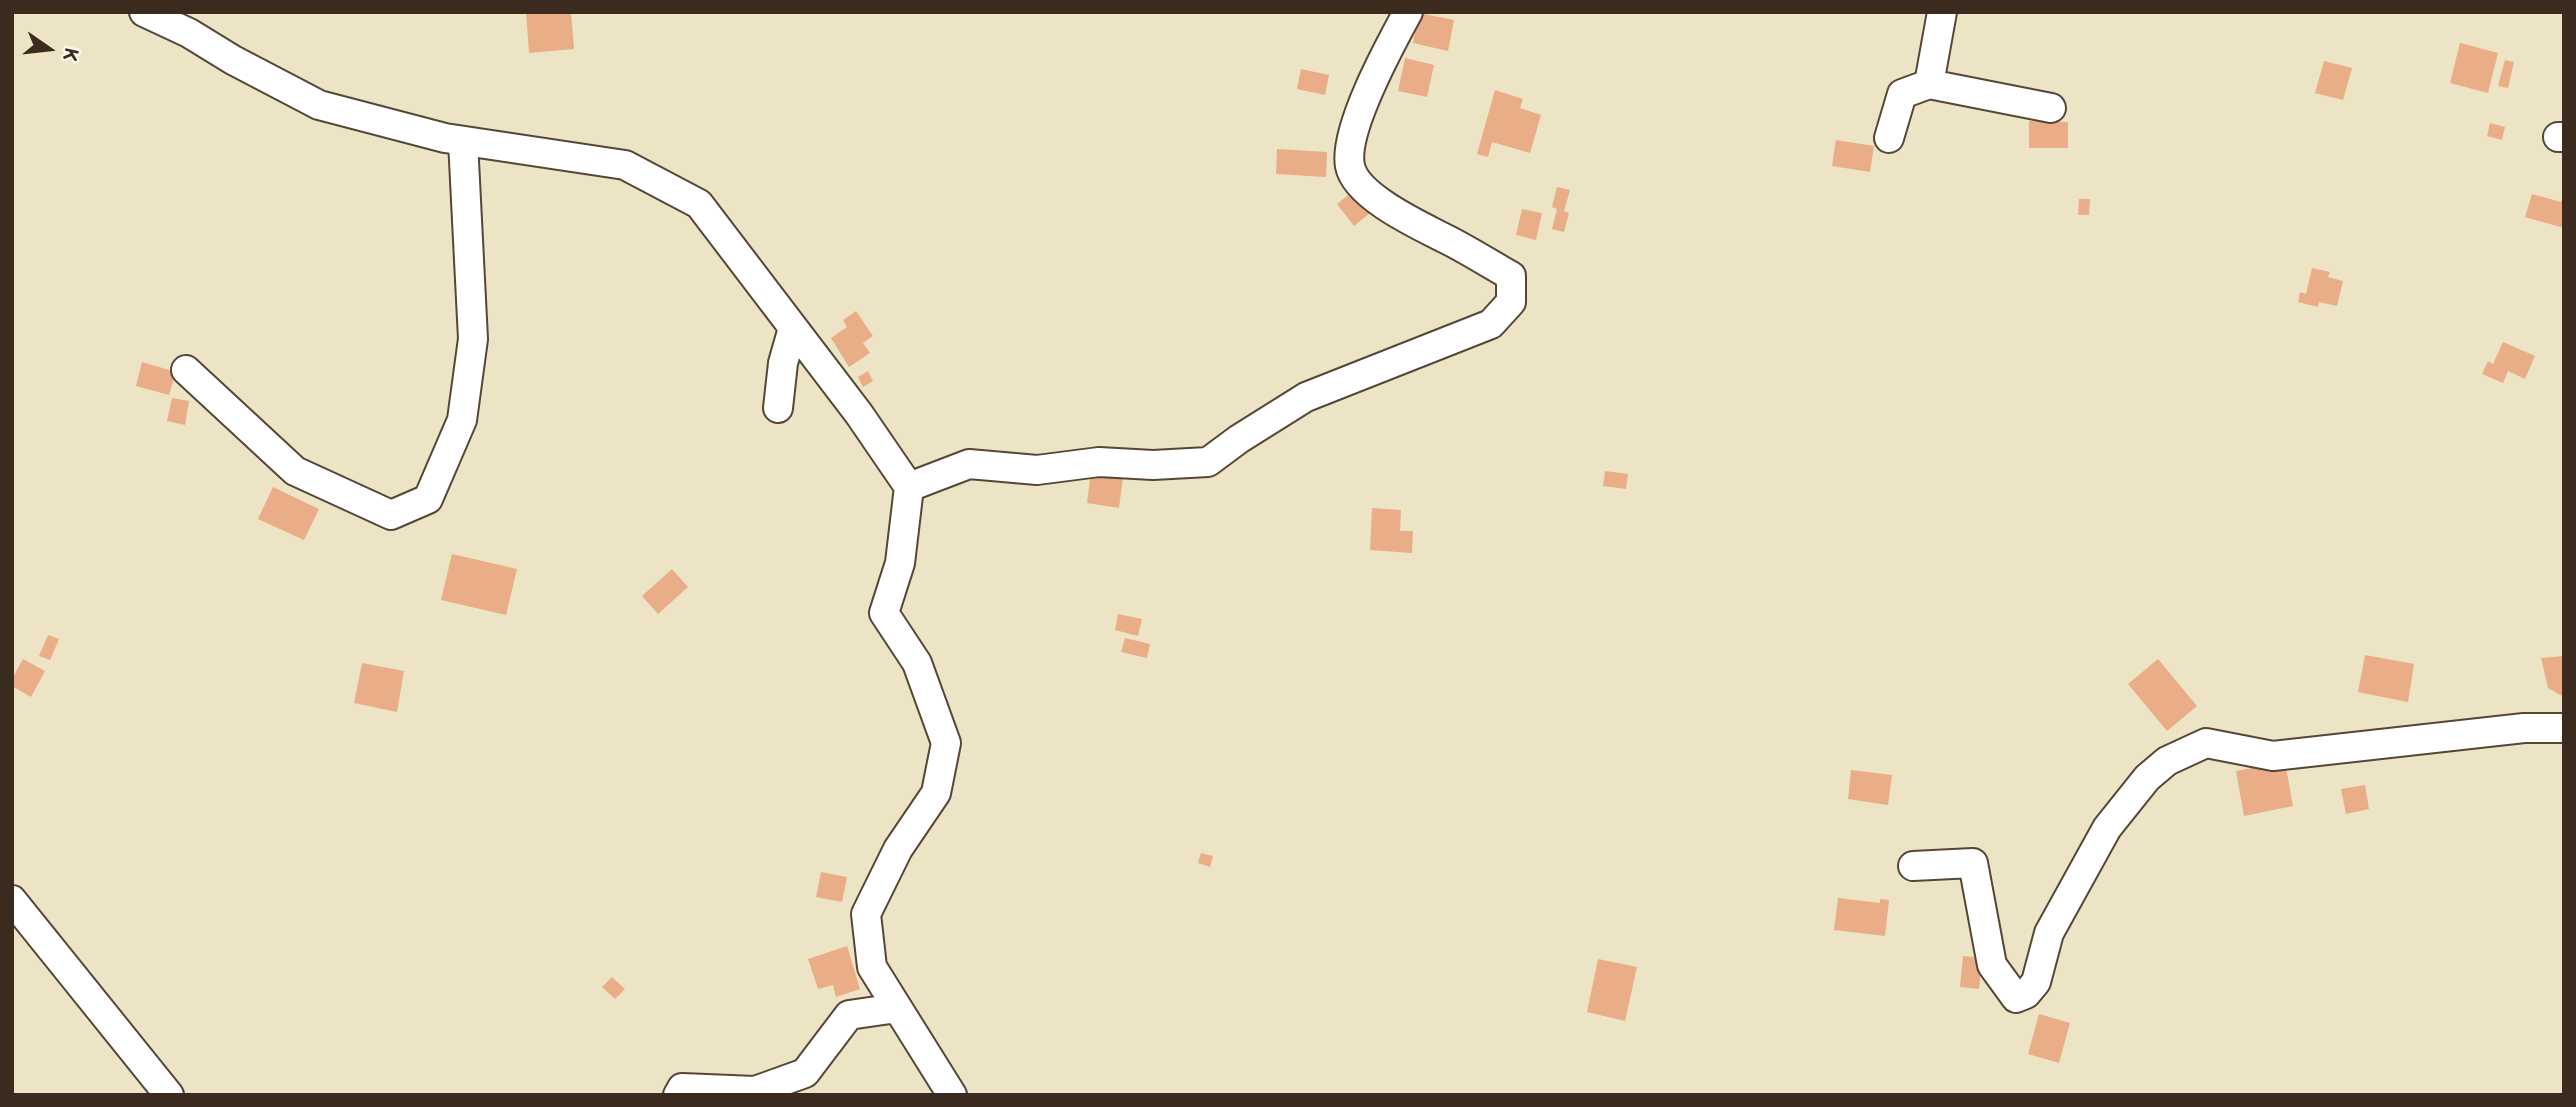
<!DOCTYPE html>
<html>
<head>
<meta charset="utf-8">
<style>
	body { margin:0 }
	#map { position:relative; width:2576px; height:1107px; overflow:hidden; background:#ece4c4; font-family:"Balsamiq Sans",sans-serif }
	canvas { display:block }
	.frame { position:absolute; inset:0; border:14px solid #3b2a1e; pointer-events:none }
	.north { position:absolute; left:14px; top:14px; width:70px; height:70px; -webkit-text-stroke:5px #fbf7ec; paint-order:stroke; rotate:104deg; font-size:19px; font-weight:700; line-height:28px; text-align:center; color:#3b2a1e }
	.north::after { content:''; display:block; margin:auto; width:24px; height:32px; background:#3b2a1e; clip-path:polygon(50% 0,100% 100%,50% 72%,0 100%) }
</style>
</head>
<body>
<div id="map">
<canvas width="2576" height="1107"></canvas>
<div class="frame"></div>
<div class="north">K</div>
</div>
<script>
const ctx = document.querySelector('canvas').getContext('2d');
ctx.lineJoin = 'round';
function fill(path, color) { ctx.fillStyle = color; ctx.fill(path, 'evenodd'); }
function strokePath(path, color, width, dash) { ctx.strokeStyle = color; ctx.lineWidth = width; ctx.lineCap = dash ? 'butt' : 'round'; ctx.setLineDash(dash || []); ctx.stroke(path); }
const building = new Path2D(`
	M526,12H571L574,49L529,53Z
	M1419,13L1454,20L1448,51L1413,43Z
	M2460,43L2498,53L2488,93L2450,83Z
	M1405,58L1434,65L1427,97L1398,91Z
	M2505,60L2514,62L2508,88L2498,86Z
	M2324,61L2352,68L2343,100L2315,93Z
	M1301,69L1329,75L1325,95L1297,89Z
	M1495,90L1523,99L1520,108L1541,115L1530,153L1492,142L1488,157L1477,154Z
	M2029,121L2068,122V148H2029Z
	M2490,123L2505,127L2502,140L2487,136Z
	M1836,140L1874,146L1870,172L1832,166Z
	M1277,149L1327,152L1326,177L1276,174Z
	M1358,187L1375,209L1354,226L1337,204Z
	M1557,187L1570,190L1564,211L1569,213L1564,232L1552,229L1557,209L1552,207Z
	M2532,194L2561,202L2564,195V228L2525,217Z
	M2079,199H2090L2089,215H2078Z
	M1522,209L1542,213L1536,240L1516,235Z
	M2312,268L2330,272L2328,277L2343,281L2337,306L2319,302L2318,307L2298,302L2300,292L2306,294Z
	M856,311L873,336L863,343L870,353L849,367L831,338L847,327L843,320Z
	M2503,342L2535,356L2525,379L2508,371L2503,383L2482,374L2488,361L2493,364Z
	M142,362L176,372L169,395L136,386Z
	M868,371L873,381L863,387L858,377Z
	M172,398L189,401L185,425L167,421Z
	M1605,471L1628,474L1626,489L1603,486Z
	M1091,473L1123,477L1119,508L1087,503Z
	M273,487L319,509L304,540L258,519Z
	M1372,508L1401,510L1400,531H1413L1412,553L1370,550Z
	M452,554L517,569L506,615L441,600Z
	M672,569L688,587L658,614L642,596Z
	M1118,614L1142,619L1138,636L1115,630Z
	M48,635L59,639L50,660L39,656Z
	M1125,638L1150,644L1147,658L1121,652Z
	M2365,655L2414,664L2408,702L2358,692Z
	M2564,656V697L2548,688L2541,658Z
	M23,659L45,671L31,697L12,686V679Z
	M2158,659L2197,706L2167,731L2128,684Z
	M362,663L404,671L397,712L354,703Z
	M2285,762L2293,806L2244,816L2236,771Z
	M1851,770L1892,775L1888,805L1848,799Z
	M2365,785L2369,809L2346,814L2341,789Z
	M1201,853L1213,856L1210,867L1198,863Z
	M821,872L847,877L842,902L816,897Z
	M1838,898L1880,903V899L1889,900L1885,936L1834,930Z
	M847,946L860,989L836,997L833,985L818,989L808,959Z
	M1963,956L1982,958L1979,989L1960,987Z
	M1598,959L1637,967L1625,1021L1587,1012Z
	M612,977L625,989L615,999L602,987Z
	M2039,1014L2070,1023L2059,1063L2028,1054Z`);
const minor = new Path2D(`
	M144,12L189,33L233,60L319,105L445,138L625,165L699,204L859,414L909,487L900,563L884,613L917,663L946,743L936,793L898,849L866,914L872,967L952,1095
	M1942,12L1929,84L2051,108
	M2558,137H2564
	M1889,138L1902,94L1929,84
	M186,370L295,471L391,515L428,499L462,420L473,339L463,141
	M778,408L783,363L793,328
	M909,487L969,464L1037,470L1099,462L1153,465L1208,462L1239,439L1306,397L1491,324L1511,302V276C1490,264 1468,250 1446,239C1421,226 1356,197 1350,166C1343,130 1390,45 1408,12
	M1913,866L1973,863L1992,965L2016,998L2026,994L2036,982L2049,933L2107,828L2147,778L2167,761L2206,743L2273,756L2524,728H2564
	M12,900L169,1095
	M678,1095L682,1088L755,1091L805,1073L849,1015L897,1008`);
fill(building, '#e9ad87');
strokePath(minor, '#564637', 32);
strokePath(minor, '#fff', 28);
</script>
</body>
</html>
